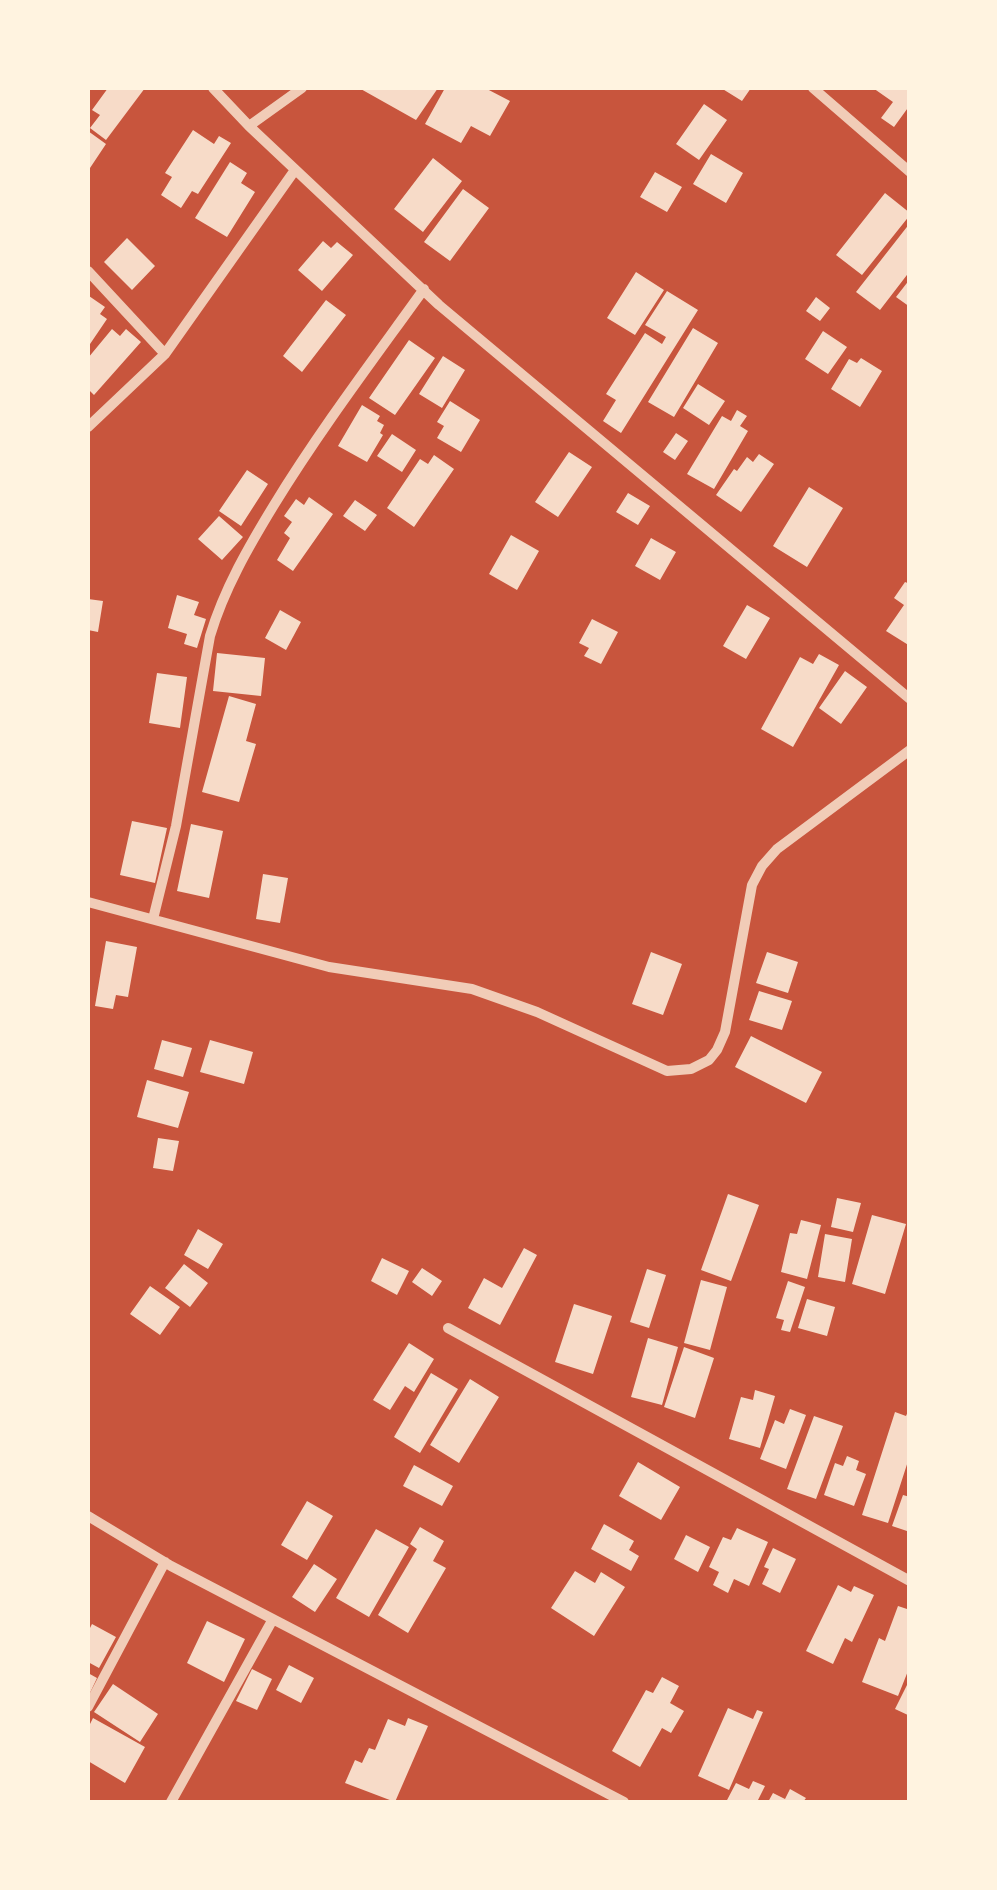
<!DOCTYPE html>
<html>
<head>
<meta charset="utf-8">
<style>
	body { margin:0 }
	#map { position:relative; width:997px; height:1890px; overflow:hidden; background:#c8553d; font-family:"Sofia Sans Condensed",sans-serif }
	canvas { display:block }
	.frame { position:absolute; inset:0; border:90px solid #fff3e0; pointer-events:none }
</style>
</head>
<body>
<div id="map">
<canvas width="997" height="1890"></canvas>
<div class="frame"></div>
</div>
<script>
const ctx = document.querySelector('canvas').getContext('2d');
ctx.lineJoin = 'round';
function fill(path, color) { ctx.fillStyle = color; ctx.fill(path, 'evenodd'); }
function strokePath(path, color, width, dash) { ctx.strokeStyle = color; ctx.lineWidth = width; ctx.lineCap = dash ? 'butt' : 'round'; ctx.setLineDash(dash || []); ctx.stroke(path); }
const building = new Path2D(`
	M108,88H145L106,140L90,128L100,115L92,110Z
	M359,88H438L416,120Z
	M445,88H485L510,101L490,136L471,126L461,143L425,124Z
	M721,88H751L742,101Z
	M873,88H910V105L894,127L881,118L893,102Z
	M704,104L727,120L699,160L676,144Z
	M193,130L214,144L219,136L231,143L198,194L192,191L181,208L161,195L172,177L165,173Z
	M88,131L106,144L88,171Z
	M711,154L743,173L726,203L693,184Z
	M433,158L462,181L423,232L394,209Z
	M230,162L247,173L241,183L255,192L227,237L195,218Z
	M655,172L682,187L667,212L640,197Z
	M463,189L489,208L450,261L424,242Z
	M885,193L910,213V215L862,275L836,255Z
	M910,223V271L880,310L856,292Z
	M127,238L155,266L132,290L104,262Z
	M323,241L331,248L337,242L353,255L322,291L298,270Z
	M636,272L664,290L635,335L607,318Z
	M910,279V307L896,297Z
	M667,291L698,310L621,433L603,421L616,400L606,394L645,333L662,344L666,337L645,325Z
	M89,296L105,307L100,314L107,319L88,347Z
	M816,297L830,308L820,321L806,311Z
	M326,300L346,315L302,372L283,356Z
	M693,328L718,343L674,417L648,402Z
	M112,329L120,336L126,329L141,342L94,395L88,389V358Z
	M823,331L847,347L828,374L805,359Z
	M409,340L435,358L395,415L369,398Z
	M443,356L465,370L442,408L419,394Z
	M861,358L882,371L860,407L831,389L849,359L857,363Z
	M698,384L725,401L709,425L683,408Z
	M450,401L480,420L461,452L437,438L444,426L437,422Z
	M362,405L380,416L377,421L384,425L380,433L383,435L367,462L338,446Z
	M737,410L747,416L740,426L748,431L714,489L687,474L722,416L731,421Z
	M676,433L688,441L675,460L663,452Z
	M392,434L416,450L402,472L377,456Z
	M569,452L592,467L558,517L535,502Z
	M759,454L774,464L741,512L716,495L734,469L737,471L747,457L753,462Z
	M434,455L454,469L414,527L387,508L420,459L428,464Z
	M247,470L268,484L241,526L219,511Z
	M809,487L843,508L807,567L773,546Z
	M628,493L650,506L638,525L616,512Z
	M309,497L333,514L293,571L277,560L290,538L284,533L292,522L284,516L296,499L304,505Z
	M355,500L377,515L365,531L343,516Z
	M219,516L243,537L222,560L198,539Z
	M511,535L539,551L517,590L489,574Z
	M651,538L676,552L660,580L635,566Z
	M905,582L910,584V646L886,631L904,605L894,598Z
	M177,595L199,602L194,615L206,619L197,648L184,644L187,634L168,628Z
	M88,599L103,601L98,632L88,630Z
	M747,605L770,618L746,659L723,646Z
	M280,610L301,622L286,650L265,638Z
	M592,619L618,632L601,664L584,656L589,648L579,643Z
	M217,653L265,658L261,696L213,691Z
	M819,654L839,665L793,747L761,729L800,657L813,664Z
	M845,671L867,687L841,724L819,708Z
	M157,673L187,677L180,728L149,723Z
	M229,696L256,704L246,741L256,744L239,802L202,792Z
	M132,821L167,828L155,883L120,875Z
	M191,824L223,831L209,898L177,891Z
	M263,874L288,878L280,923L256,919Z
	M106,941L137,947L128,997L116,995L113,1009L95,1006Z
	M651,952L682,964L663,1015L632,1004Z
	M767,952L798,962L788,993L756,983Z
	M759,991L792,1001L782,1030L749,1020Z
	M751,1036L822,1072L806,1103L735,1067Z
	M162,1040L192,1048L183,1077L154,1069Z
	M210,1040L253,1052L244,1084L200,1072Z
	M147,1080L189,1092L178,1128L137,1117Z
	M158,1138L179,1141L173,1171L153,1168Z
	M728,1194L759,1205L731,1281L701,1270Z
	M837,1198L861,1203L853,1232L831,1227Z
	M872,1215L906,1224L885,1294L852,1284Z
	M801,1220L821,1225L807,1279L781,1272L790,1233L797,1234Z
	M198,1229L223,1244L208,1269L184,1255Z
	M825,1234L852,1239L845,1282L818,1277Z
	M524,1248L537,1255L500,1325L468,1308L484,1278L502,1288Z
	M382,1258L409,1271L397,1295L371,1281Z
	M184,1264L208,1283L190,1307L165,1288Z
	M422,1268L442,1281L432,1296L412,1282Z
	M647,1269L666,1275L649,1328L630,1322Z
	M701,1280L727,1287L710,1350L684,1343Z
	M788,1281L805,1287L790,1332L781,1330L784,1320L776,1318Z
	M150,1286L180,1307L160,1335L130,1314Z
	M807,1299L835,1307L827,1336L798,1328Z
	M574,1304L612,1316L593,1374L555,1362Z
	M648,1338L678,1347L662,1405L631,1397Z
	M409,1343L434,1359L414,1392L405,1386L390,1410L373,1400Z
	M684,1347L714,1358L695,1418L664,1407Z
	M431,1373L458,1389L420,1453L394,1437Z
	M470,1379L499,1397L459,1463L430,1445Z
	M755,1390L775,1396L760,1448L729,1439L741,1397L753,1400Z
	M910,1407V1455L888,1523L862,1515L895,1412L906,1416Z
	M790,1409L806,1415L786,1469L760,1459L775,1420L784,1424Z
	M814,1416L843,1426L816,1499L787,1489Z
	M847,1456L859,1461L856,1470L866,1474L854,1506L824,1495L835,1463L843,1466Z
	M638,1462L680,1487L661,1520L619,1496Z
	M414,1465L453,1486L442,1506L403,1486Z
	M903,1495L910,1497V1532L892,1526Z
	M307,1501L333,1516L307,1560L281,1545Z
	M604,1524L634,1541L629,1550L639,1556L631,1571L591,1549Z
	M420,1527L444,1541L433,1561L446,1568L408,1633L378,1615L417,1549L410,1544Z
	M737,1528L768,1542L749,1586L734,1579L728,1593L713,1585L719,1572L709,1567L723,1537L731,1540Z
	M376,1529L409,1547L369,1617L336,1598Z
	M686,1535L710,1547L698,1572L674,1559Z
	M773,1548L796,1559L780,1593L762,1584L769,1569L764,1567Z
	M314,1564L337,1579L315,1612L292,1597Z
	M575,1571L595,1583L601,1572L625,1587L594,1636L551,1608Z
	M838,1585L851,1592L854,1586L874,1595L852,1642L845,1638L833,1664L806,1651Z
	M898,1606L910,1610V1666L898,1696L862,1682L879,1638L885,1641Z
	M207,1621L245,1639L224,1682L187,1663Z
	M92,1624L116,1637L99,1668L88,1662V1632Z
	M289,1665L314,1678L301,1703L276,1690Z
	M252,1669L272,1679L257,1710L236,1701Z
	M88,1673L97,1678L88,1697Z
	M662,1677L679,1686L670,1703L684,1711L671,1733L662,1728L640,1767L612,1751L646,1690L653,1693Z
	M910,1679V1716L895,1709Z
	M113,1684L158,1714L140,1742L94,1712Z
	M728,1708L753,1719L757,1710L763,1712L729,1790L698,1776Z
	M93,1718L145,1747L125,1783L88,1761V1728Z
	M408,1718L428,1726L395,1802L345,1783L355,1760L362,1763L369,1748L375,1750L388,1719L405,1726Z
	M753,1781L765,1786L757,1802H726L736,1783L749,1789Z
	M790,1789L806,1798L803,1802H768L773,1793L785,1799Z`);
const minor = new Path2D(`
	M213,88L249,126L439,305L910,699
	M813,88L910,172
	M249,126L302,88
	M88,271L165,354
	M88,427L165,354L295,170
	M88,902L329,967L472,989L537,1012L667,1071L691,1069L709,1060L717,1050L725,1032L752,885L762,866L777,849L910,750
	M153,919L176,826L210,636C224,589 249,546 274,505C320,430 373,360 424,289
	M448,1328L910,1581
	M88,1516L171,1566L624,1802
	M88,1707L165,1562
	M171,1802L273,1619`);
fill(building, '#f7dbc8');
strokePath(minor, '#f1ccb7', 10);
</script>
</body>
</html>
